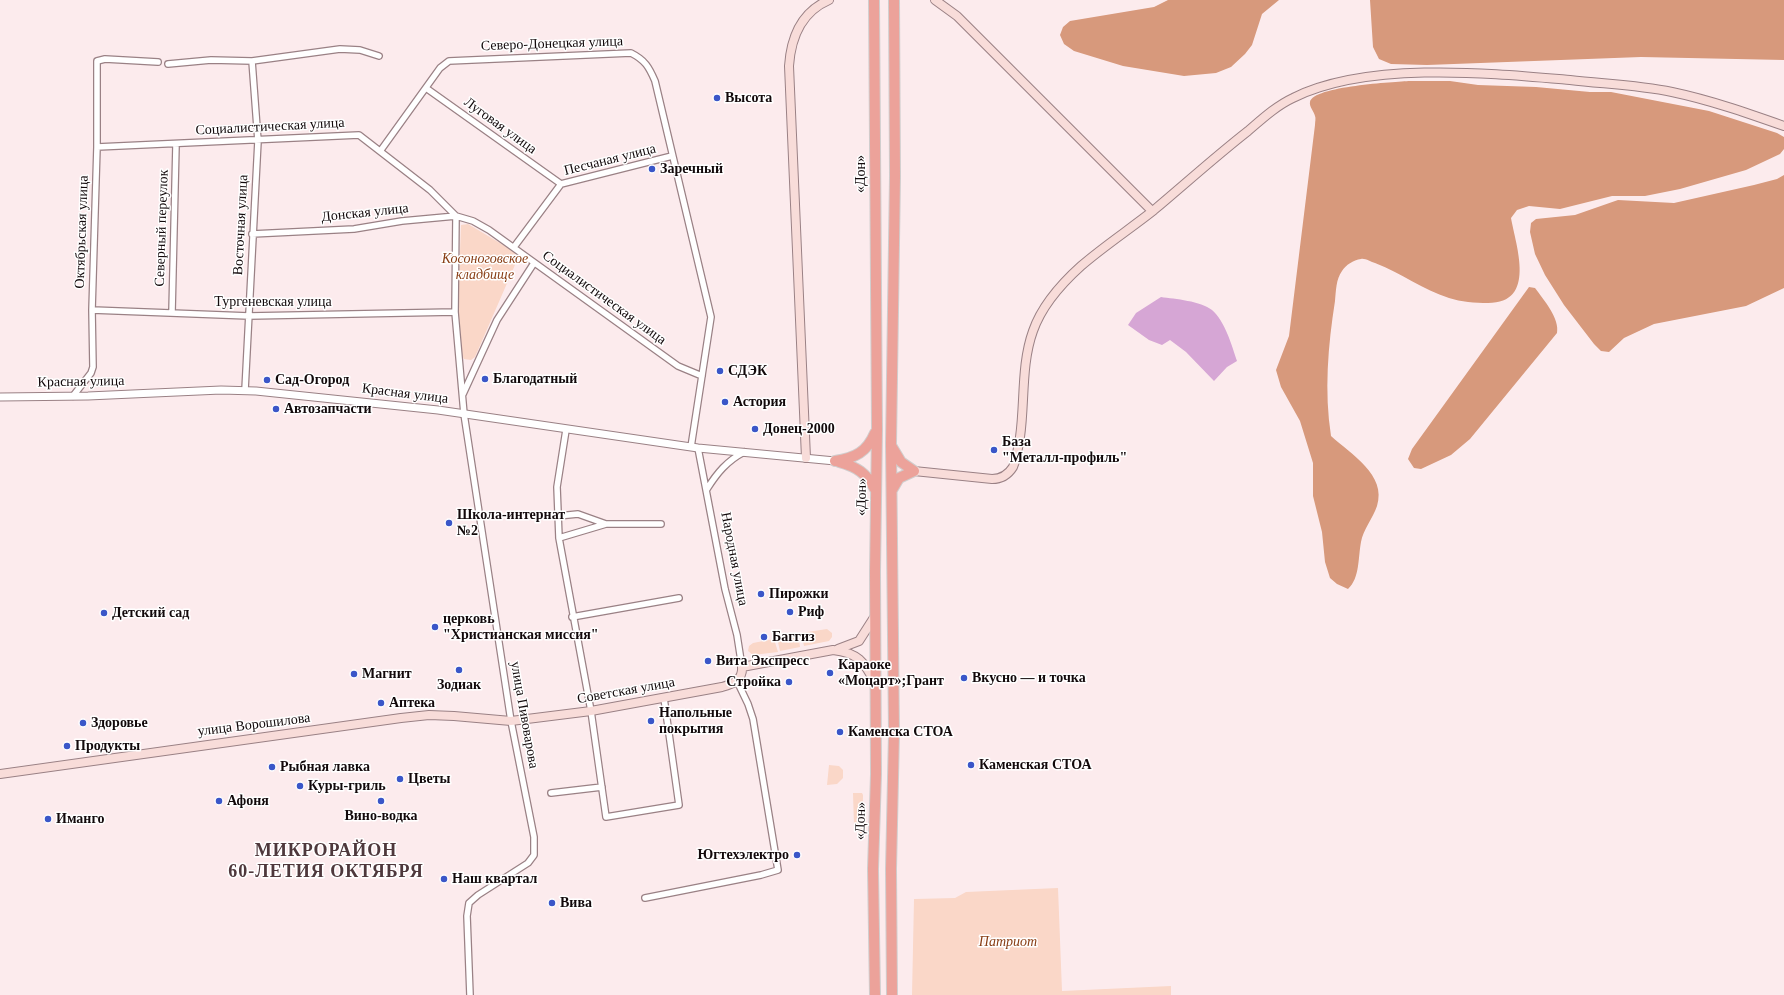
<!DOCTYPE html>
<html>
<head>
<meta charset="utf-8">
<style>
	body { margin:0 }
	canvas { display:block; background:#fcebed }
</style>
</head>
<body>
<canvas width="1784" height="995"></canvas>
<script>
const ctx = document.querySelector('canvas').getContext('2d');
ctx.lineJoin = 'round';
function fill(path, color) { ctx.fillStyle = color; ctx.fill(path, 'evenodd'); }
function strokePath(path, color, width, dash) { ctx.strokeStyle = color; ctx.lineWidth = width; ctx.lineCap = dash ? 'butt' : 'round'; ctx.setLineDash(dash || []); ctx.stroke(path); }
function write(font, color, halo, rows, align = 'center') {
  ctx.font = font + ' Georgia,serif'; ctx.lineWidth = 3; ctx.setLineDash([]); ctx.textBaseline = 'middle'; ctx.strokeStyle = halo; ctx.fillStyle = color; for (const [text, x, y, turn = 0] of rows) {
    ctx.save(); ctx.translate(x, y); ctx.rotate((+turn || 0) * Math.PI / 180); ctx.textAlign = isNaN(turn) ? turn : align; if (halo) ctx.strokeText(text, 0, 0); ctx.fillText(text, 0, 0); ctx.restore();
  }
}
const green = new Path2D(`
	M468,224L515,252L518,258L475,357L471,360L464,359L461,353L458,307L461,225Z
	M827,629L832,633V637L829,641L804,646L801,633Z
	M798,634L800,647L780,651L777,638Z
	M774,639L778,652L753,655L748,651L749,646L753,643Z
	M829,765L839,766L843,770V778L837,784L827,785Z
	M853,793H862L863,795L862,834L859,833L854,826Z
	M1058,888L1062,991L1171,986V995H912L914,899L955,898L966,892Z`);
const forest = new Path2D(`
	M1168,0H1279L1262,14L1252,45L1245,54L1231,67L1216,73L1184,76L1123,66L1074,51L1064,44L1060,35L1063,27L1070,21L1154,7Z
	M1370,0H1784V60L1641,57L1427,65L1391,64L1379,59L1373,47Z
	M1410,81H1450L1478,85L1536,87L1590,92H1611L1709,111L1777,133L1784,137V149L1780,154L1746,170L1680,189L1645,196H1612L1560,209L1529,206L1517,210L1511,218C1516,246 1537,303 1488,303C1475,303 1461,302 1449,298C1423,290 1401,273 1375,263C1371,262 1365,258 1361,259C1353,260 1346,265 1342,271C1336,279 1336,291 1335,301C1328,345 1324,392 1331,436C1351,454 1387,475 1377,506C1373,518 1363,530 1361,542C1358,557 1360,578 1348,589L1337,584L1330,578L1325,562L1322,532L1313,496V463L1300,421L1281,387L1276,370L1289,336L1315,125C1315,122 1316,118 1315,116C1314,111 1309,107 1310,102C1313,86 1395,82 1410,81Z
	M1784,175V288L1746,306L1654,324L1624,338L1609,352L1601,351L1594,344L1564,305L1545,275L1535,254L1530,232L1531,223L1536,219L1575,215L1618,200L1674,203L1754,185L1777,179Z
	M1529,287L1535,288C1544,300 1560,319 1557,333L1470,439L1451,455L1421,469L1414,468L1408,459L1412,449Z`);
const water = new Path2D(`
	M1161,297C1175,299 1201,301 1212,310C1225,321 1232,346 1237,361L1227,367L1214,381L1186,352L1170,340L1162,345L1149,340L1128,325L1136,313Z`);
const minor = new Path2D(`
	M168,64L211,60L252,61L340,49L360,50L379,56
	M426,88L561,184
	M97,147L359,135L430,190L456,216L473,221L489,230L678,366L702,376
	M381,150L440,68L449,61L631,53C645,60 649,67 655,81L711,317L691,447
	M252,234L354,229L402,221L456,216L455,312L464,414L511,721L534,837V855L528,863L478,895L469,903L467,916L470,995
	M514,247L561,184L672,156
	M92,310L249,316L455,312
	M172,312L176,145
	M245,390L258,141L252,61
	M463,394L497,320L534,263
	M73,396L91,373L93,367L92,310L97,147V61L105,59L158,62
	M566,430L557,487L559,538L591,711L606,817L679,805L664,698
	M698,448L725,589L737,635L742,667
	M707,489C717,473 727,461 744,452
	M558,516L578,514L606,524
	M559,538L606,524H661
	M572,617L679,598
	M551,793L602,787
	M645,898L761,875L778,870L753,719L748,704L737,681`);
const tertiary = new Path2D(`
	M0,397L88,396L221,390L256,391L438,410L698,448L835,461`);
const secondary = new Path2D(`
	M935,0L957,16L1152,211
	M806,458L789,66C791,37 801,12 829,0
	M914,471L992,479C1000,479 1008,475 1013,467C1017,458 1018,447 1020,437C1025,402 1021,364 1033,331C1042,305 1061,284 1081,266C1104,246 1130,229 1154,210C1185,184 1216,156 1248,131C1262,119 1276,106 1293,98C1367,61 1489,73 1570,80C1604,84 1638,85 1672,92C1710,100 1747,113 1784,126
	M838,649L859,641L875,616
	M0,774L401,718L429,715L454,716L511,721L591,711L722,687C733,684 743,680 742,667L833,650C858,653 864,661 875,683`);
const trunk = new Path2D(`
	M874,0L877,429L875,572L876,774L873,869L875,995
	M892,447L901,462L914,471
	M835,461C855,458 867,452 875,433
	M839,462C857,467 866,473 875,489
	M892,490L899,478L914,471
	M892,995L891,869L894,733L891,444L895,176L894,0`);
const markers = [
	[717,98,4,"#3a56c8"],
	[652,169,4,"#3a56c8"],
	[720,371,4,"#3a56c8"],
	[485,379,4,"#3a56c8"],
	[267,380,4,"#3a56c8"],
	[725,402,4,"#3a56c8"],
	[276,409,4,"#3a56c8"],
	[755,429,4,"#3a56c8"],
	[994,450,4,"#3a56c8"],
	[449,523,4,"#3a56c8"],
	[761,594,4,"#3a56c8"],
	[790,612,4,"#3a56c8"],
	[104,613,4,"#3a56c8"],
	[435,627,4,"#3a56c8"],
	[764,637,4,"#3a56c8"],
	[708,661,4,"#3a56c8"],
	[459,670,4,"#3a56c8"],
	[830,673,4,"#3a56c8"],
	[354,674,4,"#3a56c8"],
	[964,678,4,"#3a56c8"],
	[789,682,4,"#3a56c8"],
	[381,703,4,"#3a56c8"],
	[651,721,4,"#3a56c8"],
	[83,723,4,"#3a56c8"],
	[840,732,4,"#3a56c8"],
	[67,746,4,"#3a56c8"],
	[971,765,4,"#3a56c8"],
	[272,767,4,"#3a56c8"],
	[400,779,4,"#3a56c8"],
	[300,786,4,"#3a56c8"],
	[219,801,4,"#3a56c8"],
	[381,801,4,"#3a56c8"],
	[48,819,4,"#3a56c8"],
	[797,855,4,"#3a56c8"],
	[444,879,4,"#3a56c8"],
	[552,903,4,"#3a56c8"]
];
const streetNames = [
	["Северо-Донецкая улица",552,44,-2],
	["Луговая улица",500,126,36],
	["Социалистическая улица",270,127,-3],
	["Песчаная улица",610,160,-14],
	["«Дон»",861,174,-90],
	["Донская улица",365,213,-6],
	["Восточная улица",241,225,-87],
	["Северный переулок",162,228,-88],
	["Октябрьская улица",82,232,-88],
	["Социалистическая улица",604,298,36],
	["Тургеневская улица",273,302],
	["Красная улица",81,382,-1],
	["Красная улица",405,394,7],
	["«Дон»",862,497,-89],
	["Народная улица",734,559,79],
	["Советская улица",626,691,-10],
	["улица Пивоварова",524,715,80],
	["улица Ворошилова",254,725,-7],
	["«Дон»",861,821,-88]
];
const poiNames = [
	["Высота",725,98],
	["Заречный",660,169],
	["СДЭК",728,371],
	["Благодатный",493,379],
	["Сад-Огород",275,380],
	["Астория",733,402],
	["Автозапчасти",284,409],
	["Донец-2000",763,429],
	["База",1002,442],
	["\"Металл-профиль\"",1002,458],
	["Школа-интернат",457,515],
	["№2",457,531],
	["Пирожки",769,594],
	["Риф",798,612],
	["Детский сад",112,613],
	["церковь",443,619],
	["\"Христианская миссия\"",443,635],
	["Баггиз",772,637],
	["Вита Экспресс",716,661],
	["Караоке",838,665],
	["«Моцарт»;Грант",838,681],
	["Магнит",362,674],
	["Вкусно — и точка",972,678],
	["Стройка",781,682,"right"],
	["Зодиак",459,685,"center"],
	["Аптека",389,703],
	["Напольные",659,713],
	["покрытия",659,729],
	["Здоровье",91,723],
	["Каменска СТОА",848,732],
	["Продукты",75,746],
	["Каменская СТОА",979,765],
	["Рыбная лавка",280,767],
	["Цветы",408,779],
	["Куры-гриль",308,786],
	["Афоня",227,801],
	["Вино-водка",381,816,"center"],
	["Иманго",56,819],
	["Югтехэлектро",789,855,"right"],
	["Наш квартал",452,879],
	["Вива",560,903]
];
const parkNames = [
	["Косоноговское",485,259],
	["кладбище",485,275],
	["Патриот",1008,942]
];
const districtNames = [
	["МИКРОРАЙОН",326,851],
	["60-ЛЕТИЯ ОКТЯБРЯ",326,872]
];
fill(green, '#fad7c8');
fill(forest, '#d7997c');
fill(water, '#d6a6d5');
strokePath(minor, '#9a8185', 8);
strokePath(tertiary, '#9a8185', 9);
strokePath(secondary, '#9a8185', 10);
strokePath(trunk, '#d0cece', 12);
strokePath(minor, '#fff', 5.5);
strokePath(tertiary, '#fff', 7);
strokePath(secondary, '#f8dcd9', 8);
strokePath(trunk, '#eca29a', 10);
for (const [x, y, r, color] of markers) { const dot = new Path2D(); dot.arc(x, y, r, 0, 2 * Math.PI); ctx.fillStyle = color; ctx.fill(dot); strokePath(dot, '#fff', 1.5); }
write('14px', '#12090b', '#fff', streetNames);
write('bold 14px', '#12090b', '#fff', poiNames, 'left');
write('italic 14px', '#883d14', '#fff', parkNames);
ctx.letterSpacing = '1px';
write('bold 18px', '#4e383c', '#fff', districtNames);
ctx.letterSpacing = '0px';
</script>
</body>
</html>
